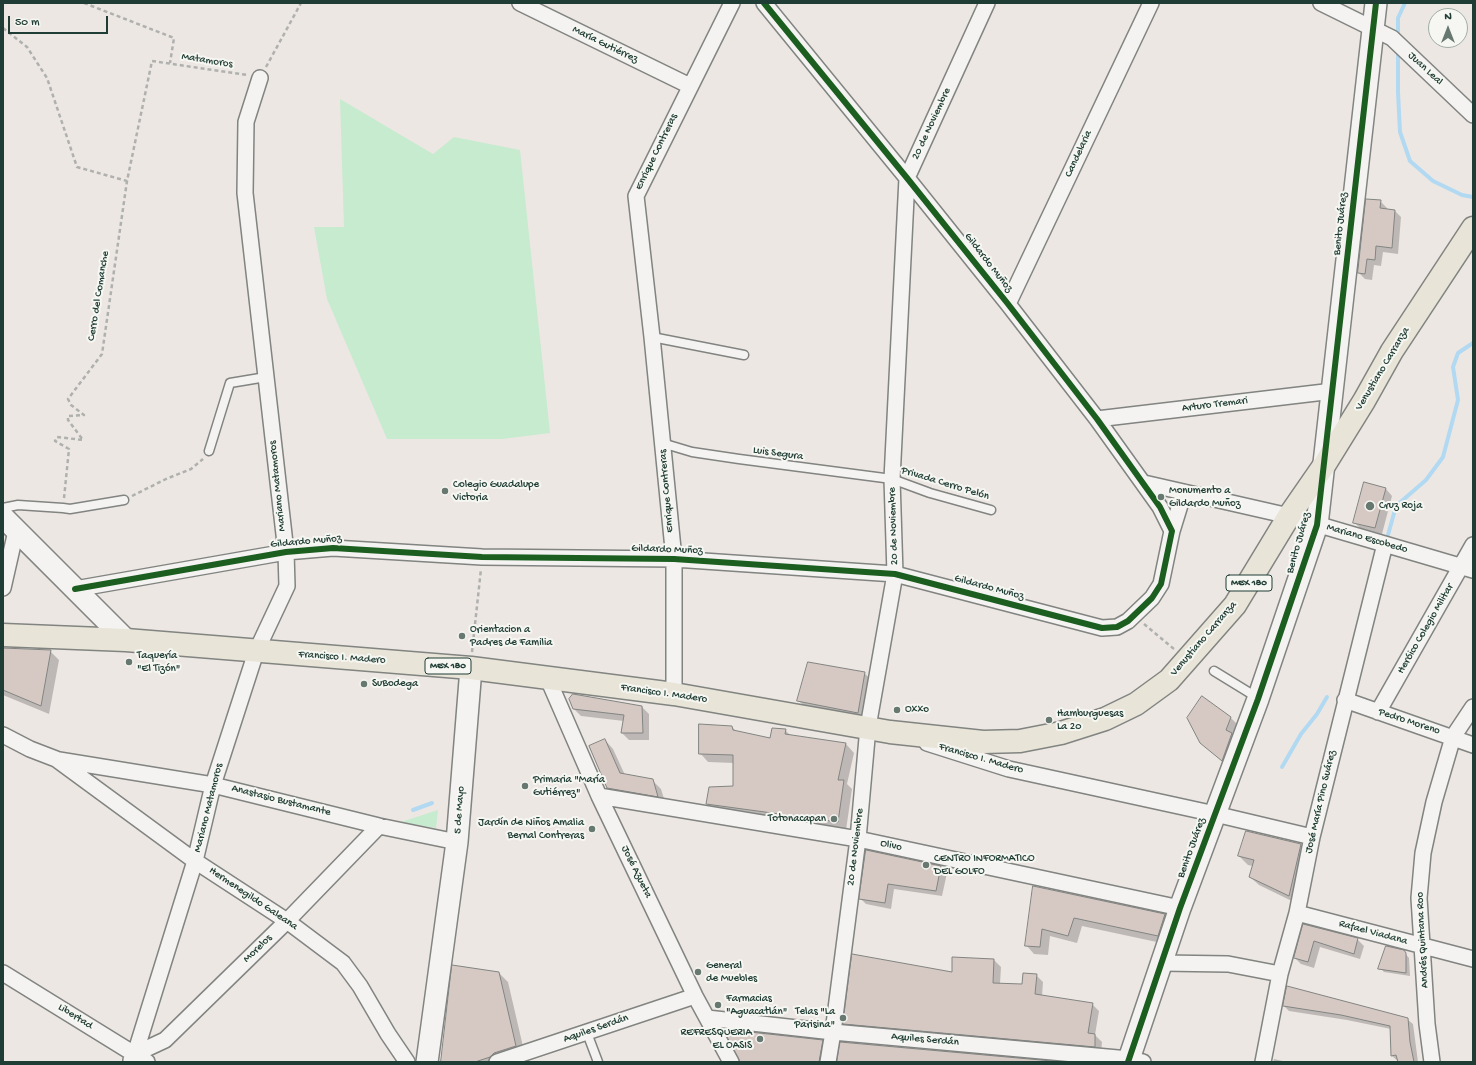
<!DOCTYPE html>
<html>
<head>
<meta charset="utf-8">
<style>
	body { margin:0 }
	#map { position:relative; width:1476px; height:1065px; overflow:hidden; background:#ede7e3; font-family:"Gochi Hand",sans-serif }
	canvas { display:block }
	.frame { position:absolute; inset:0; border:4px solid #1f3d34; pointer-events:none }
	.north { position:absolute; left:1428px; top:8px; width:40px; height:40px; box-sizing:border-box; background:#f6f6f2; border:1px solid #a0aca6; border-radius:50%; rotate:0deg; font-size:11px; font-weight:700; line-height:16px; text-align:center; color:#1f3d34 }
	.north::after { content:''; display:block; margin:auto; width:14px; height:18px; background:#677871; clip-path:polygon(50% 0,100% 100%,50% 72%,0 100%) }
	.scale { position:absolute; left:8px; top:16px; width:100px; height:18px; box-sizing:border-box; border:2px solid #1f3d34; border-top:0; padding-left:5px; font-size:12px; line-height:14px; white-space:nowrap; color:#1f3d34; -webkit-text-stroke:3px #f6f6f2; paint-order:stroke }
</style>
</head>
<body>
<div id="map">
<canvas width="1476" height="1065"></canvas>
<div class="frame"></div>
<div class="north">N</div>
<div class="scale">50 m</div>
</div>
<script>
const ctx = document.querySelector('canvas').getContext('2d');
ctx.lineJoin = 'round';
function fill(path, color) { ctx.fillStyle = color; ctx.fill(path, 'evenodd'); }
function strokePath(path, color, width, dash) { ctx.strokeStyle = color; ctx.lineWidth = width; ctx.lineCap = dash ? 'butt' : 'round'; ctx.setLineDash(dash || []); ctx.stroke(path); }
function write(font, color, halo, rows, align = 'center') {
  ctx.font = font + ' "Gochi Hand",sans-serif'; ctx.lineWidth = 4; ctx.setLineDash([]); ctx.textBaseline = 'middle'; ctx.strokeStyle = halo; ctx.fillStyle = color; for (const [text, x, y, turn = 0] of rows) {
    ctx.save(); ctx.translate(x, y); ctx.rotate((+turn || 0) * Math.PI / 180); ctx.textAlign = isNaN(turn) ? turn : align; if (halo) ctx.strokeText(text, 0, 0); ctx.fillText(text, 0, 0); ctx.restore();
  }
}
const green = new Path2D(`
	M340,99L433,154L454,137L520,150L550,433L502,439H387L327,299L314,227H344Z
	M438,810L436,828L401,822Z`);
const shadow = new Path2D(`
	M1380,201L1387,208V210L1395,211L1401,217L1398,254L1383,252L1381,266L1374,265L1372,280L1365,279L1359,273Z
	M1364,483L1386,489L1392,496L1382,534L1361,529L1354,522Z
	M3,648L50,651L59,660L49,714L3,695Z
	M864,673L873,681L866,721L807,709L798,700Z
	M642,707L649,714V740H629L622,733L624,721L581,716L574,709Z
	M1230,717L1237,724L1233,735L1238,740L1229,767L1208,749Z
	M732,727L737,732L771,739L785,730L791,736L846,744L854,753L847,784L852,789L846,830L715,812L707,804L734,787V763L708,762L700,753Z
	M605,740L613,749L625,775L652,780L661,789L666,805L617,797L608,788Z
	M1247,832L1301,845L1310,853L1298,904L1259,885L1250,877L1253,866L1248,865L1239,856Z
	M867,851L941,867L947,873L942,896L894,889L891,909L866,904L860,898Z
	M1034,887L1165,915L1173,923L1166,944L1082,926L1077,943L1050,936L1048,955L1034,954L1026,945Z
	M1304,925L1357,939L1364,946L1360,959L1320,947L1314,968L1301,964L1295,958Z
	M1403,951L1409,958L1410,976L1384,972L1380,968Z
	M994,960L1001,967L1000,984L1023,985L1036,975L1043,982L1042,996L1092,1004L1099,1011L1095,1035L1102,1042L1101,1053L851,1030L844,1024L953,973Z
	M499,973L508,982L525,1055L503,1062H442Z
	M1284,1006L1407,1019L1413,1024L1418,1062H1399L1392,1056L1391,1029L1347,1020L1289,1011Z
	M822,1041L830,1049L828,1062H740Z
	M1274,1059L1287,1062H1273Z`);
const stream = new Path2D(`
	M1398,38V18L1405,3
	M1398,49V92L1400,132L1410,161L1433,181L1462,195L1473,197
	M1388,535L1396,506L1426,480L1443,457L1458,400L1453,367L1458,353L1473,343
	M1282,767L1301,734L1317,714L1327,697
	M413,810L432,803`);
const building = new Path2D(`
	M1366,199L1381,200L1380,208L1395,210L1392,248L1376,246L1375,260L1367,259L1365,274L1358,273Z
	M1364,482L1386,488L1375,528L1353,523Z
	M3,648L51,650L41,706L3,690Z
	M808,662L865,672L858,713L797,701Z
	M573,694L642,706L643,733H621L624,715L573,709L569,699Z
	M1202,696L1231,717L1226,730L1232,733L1222,761L1200,743L1187,718Z
	M699,724L732,726L733,730L770,738L772,728L786,729L785,734L846,743L838,780H844L838,822L706,804L709,787L733,786V755L699,754Z
	M605,739L620,773L653,779L658,797L607,788L589,746Z
	M1246,831L1301,844L1289,896L1249,877L1254,860L1238,856Z
	M866,850L941,866L936,891L888,884L885,903L859,899Z
	M1033,886L1165,914L1158,936L1074,918L1068,936L1042,929L1040,947L1025,946Z
	M1303,924L1358,938L1354,954L1314,941L1308,962L1294,958Z
	M1386,946L1404,950L1406,953V973L1378,969Z
	M852,954L952,972V957L994,959L993,983L1022,984L1023,973L1037,974L1035,994L1093,1003L1088,1033L1095,1034V1047L843,1024Z
	M452,965L499,972L516,1046L494,1053L490,1057L475,1062H441Z
	M1287,986L1408,1018L1410,1042L1414,1062H1398L1396,1055L1391,1056L1390,1026L1341,1015L1283,1006Z
	M723,1029L823,1040L819,1062H740Z
	M840,1042L1063,1062H837Z`);
const path = new Path2D(`
	M84,3L174,38L170,63
	M3,28L27,47L47,78L77,167L127,181
	M266,67L301,3
	M132,496L166,479L191,469L203,459
	M64,498L69,449L55,441L57,437L83,440L68,420V416L84,415L71,405L68,399L102,354L127,181L152,61L247,75
	M1144,624L1174,649
	M472,652L481,569`);
const lane = new Path2D(`
	M652,337L744,355
	M662,443L692,452L739,459L892,479L930,493L991,510
	M209,451L230,383L266,377
	M3,508L18,505L63,508L70,509L124,500
	M1214,671L1258,698
	M587,1033L598,1062`);
const street = new Path2D(`
	M520,3L690,86
	M1321,3L1392,38L1473,115
	M1008,304L1151,3
	M1097,419L1333,391
	M1144,483L1289,516L1473,570
	M1172,531L1184,492
	M3,588L16,531
	M75,589L286,552L333,548L482,557L674,559L895,574L1102,628L1117,627L1128,621L1152,598L1161,584L1172,531L1160,507L1097,419L1008,304L907,178L764,3
	M548,679L599,796L695,996L731,1062
	M674,694V559L652,337L636,196L732,3
	M1345,700L1473,745
	M1378,712L1473,545
	M3,735L30,749L56,759L195,861L287,921L343,963L360,986L388,1034L407,1062
	M927,743L1009,769L1215,814L1312,837
	M59,760L213,785L379,826L457,842
	M599,796L858,839L1180,908
	M1297,913L1473,959
	M1162,963L1228,964L1280,974
	M3,973L147,1062
	M707,1018L833,1032L1129,1059L1143,1062
	M135,1054L195,861L213,785L256,652L287,586L286,552L245,193L246,122L260,78
	M131,1060L135,1054L165,1040L287,921L379,826
	M497,1062L695,996
	M828,1062L833,1032L858,839L868,727L895,574L892,479L907,178L987,3
	M1263,1062L1280,974L1297,913L1312,837L1385,544
	M1432,1062L1427,1024L1419,898L1423,853L1434,802L1453,737L1473,707`);
const secondary = new Path2D(`
	M3,517L126,640
	M427,1062L457,842L471,668
	M1128,1062L1180,908L1258,699L1317,525L1376,3`);
const primary = new Path2D(`
	M3,635L126,640L471,668L674,694L890,732L983,742L1020,741L1061,733L1105,719L1136,704L1169,680L1235,605L1289,516L1325,464L1364,401L1392,351L1473,228`);
const cycleway = new Path2D(`
	M75,589L286,552L333,548L482,557L674,559L895,574L1102,628L1117,627L1128,621L1152,598L1161,584L1172,531L1160,507L1097,419L1008,304L907,178L764,3
	M1128,1062L1180,908L1258,699L1317,525L1376,3`);
const markers = [
	[445,491,4,"#677871"],
	[1161,497,4,"#677871"],
	[1370,506,5,"#677871"],
	[462,636,4,"#677871"],
	[129,662,4,"#677871"],
	[364,684,4,"#677871"],
	[897,710,4,"#677871"],
	[1049,720,4,"#677871"],
	[525,786,4,"#677871"],
	[834,819,4,"#677871"],
	[592,829,4,"#677871"],
	[926,865,4,"#677871"],
	[698,972,4,"#677871"],
	[718,1005,4,"#677871"],
	[843,1018,4,"#677871"],
	[760,1039,4,"#677871"]
];
const shields = [
	[1249,583,46],
	[448,666,46]
];
const shieldNames = [
	["MEX 180",1249,583],
	["MEX 180",448,666]
];
const streetNames = [
	["María Gutiérrez",605,45,26],
	["Matamoros",207,61,9],
	["Juan Leal",1425,69,43],
	["20 de Noviembre",932,124,-65],
	["Enrique Contreras",657,152,-64],
	["Candelaria",1079,154,-65],
	["Benito Juárez",1341,224,-84],
	["Gildardo Muñoz",988,263,52],
	["Cerro del Comanche",99,296,-81],
	["Venustiano Carranza",1383,369,-59],
	["Arturo Tremari",1215,405,-7],
	["Luis Segura",778,454,8],
	["Privada Cerro Pelón",945,484,17],
	["Mariano Matamoros",278,486,-96],
	["Enrique Contreras",667,491,-95],
	["20 de Noviembre",894,526,-92],
	["Mariano Escobedo",1367,539,16],
	["Gildardo Muñoz",306,542,-5],
	["Benito Juárez",1299,543,-74],
	["Gildardo Muñoz",667,550,2],
	["Gildardo Muñoz",989,588,15],
	["Heróico Colegio Militar",1426,629,-60],
	["Venustiano Carranza",1204,639,-49],
	["Francisco I. Madero",342,658,4],
	["Francisco I. Madero",664,694,8],
	["Pedro Moreno",1409,722,18],
	["Francisco I. Madero",981,759,16],
	["Anastasio Bustamante",281,801,14],
	["José María Pino Suárez",1321,802,-77],
	["Mariano Matamoros",209,808,-76],
	["5 de Mayo",460,810,-86],
	["Olivo",891,846,12],
	["20 de Noviembre",856,847,-83],
	["Benito Juárez",1192,848,-70],
	["José Azueta",636,872,64],
	["Hermenegildo Galeana",253,899,34],
	["Rafael Viadana",1373,933,15],
	["Andrés Quintana Roo",1423,940,-93],
	["Morelos",258,949,-44],
	["Libertad",75,1017,32],
	["Aquiles Serdán",596,1029,-19],
	["Aquiles Serdán",925,1040,5]
];
const poiNames = [
	["Colegio Guadalupe",453,485],
	["Victoria",453,498],
	["Monumento a",1169,491],
	["Gildardo Muñoz",1169,504],
	["Cruz Roja",1379,506],
	["Orientacion a",470,630],
	["Padres de Familia",470,643],
	["Taquería",137,656],
	["\"El Tizón\"",137,669],
	["SuBodega",372,684],
	["Oxxo",905,710],
	["Hamburguesas",1057,714],
	["La 20",1057,727],
	["Primaria \"María",533,780],
	["Gutiérrez\"",533,793],
	["Totonacapan",826,819,"right"],
	["Jardín de Niños Amalia",584,823,"right"],
	["Bernal Contreras",584,836,"right"],
	["CENTRO INFORMATICO",934,859],
	["DEL GOLFO",934,872],
	["General",706,966],
	["de Muebles",706,979],
	["Farmacias",726,999],
	["\"Aguacatlán\"",726,1012],
	["Telas \"La",835,1012,"right"],
	["Parisina\"",835,1025,"right"],
	["REFRESQUERIA",752,1033,"right"],
	["EL OASIS",752,1046,"right"]
];
fill(green, '#c6ebce');
fill(shadow, '#0003');
strokePath(stream, '#b2d9f2', 4);
fill(building, '#d6c9c4');
strokePath(building, '#818481', 1);
strokePath(lane, '#818481', 11);
strokePath(street, '#818481', 18);
strokePath(secondary, '#818481', 24);
strokePath(primary, '#818481', 25);
strokePath(path, '#afb1af', 2.5, [4, 3]);
strokePath(lane, '#f4f3f1', 8);
strokePath(street, '#f4f3f1', 15);
strokePath(secondary, '#f4f3f1', 21);
strokePath(primary, '#e8e4d7', 22);
strokePath(cycleway, '#1b5e20', 6);
for (const [x, y, r, color] of markers) { const dot = new Path2D(); dot.arc(x, y, r, 0, 2 * Math.PI); ctx.fillStyle = color; ctx.fill(dot); strokePath(dot, '#f6f6f2', 1.5); }
for (const [x, y, w] of shields) { const box = new Path2D(); box.roundRect(x - w / 2, y - 8, w, 16, 3); ctx.fillStyle = '#f6f6f2'; ctx.fill(box); strokePath(box, '#1f3d34', 1); }
write('bold 10px', '#1f3d34', null, shieldNames);
write('11px', '#1f3d34', '#f6f6f2', streetNames);
write('11px', '#1f3d34', '#f6f6f2', poiNames, 'left');
</script>
</body>
</html>
